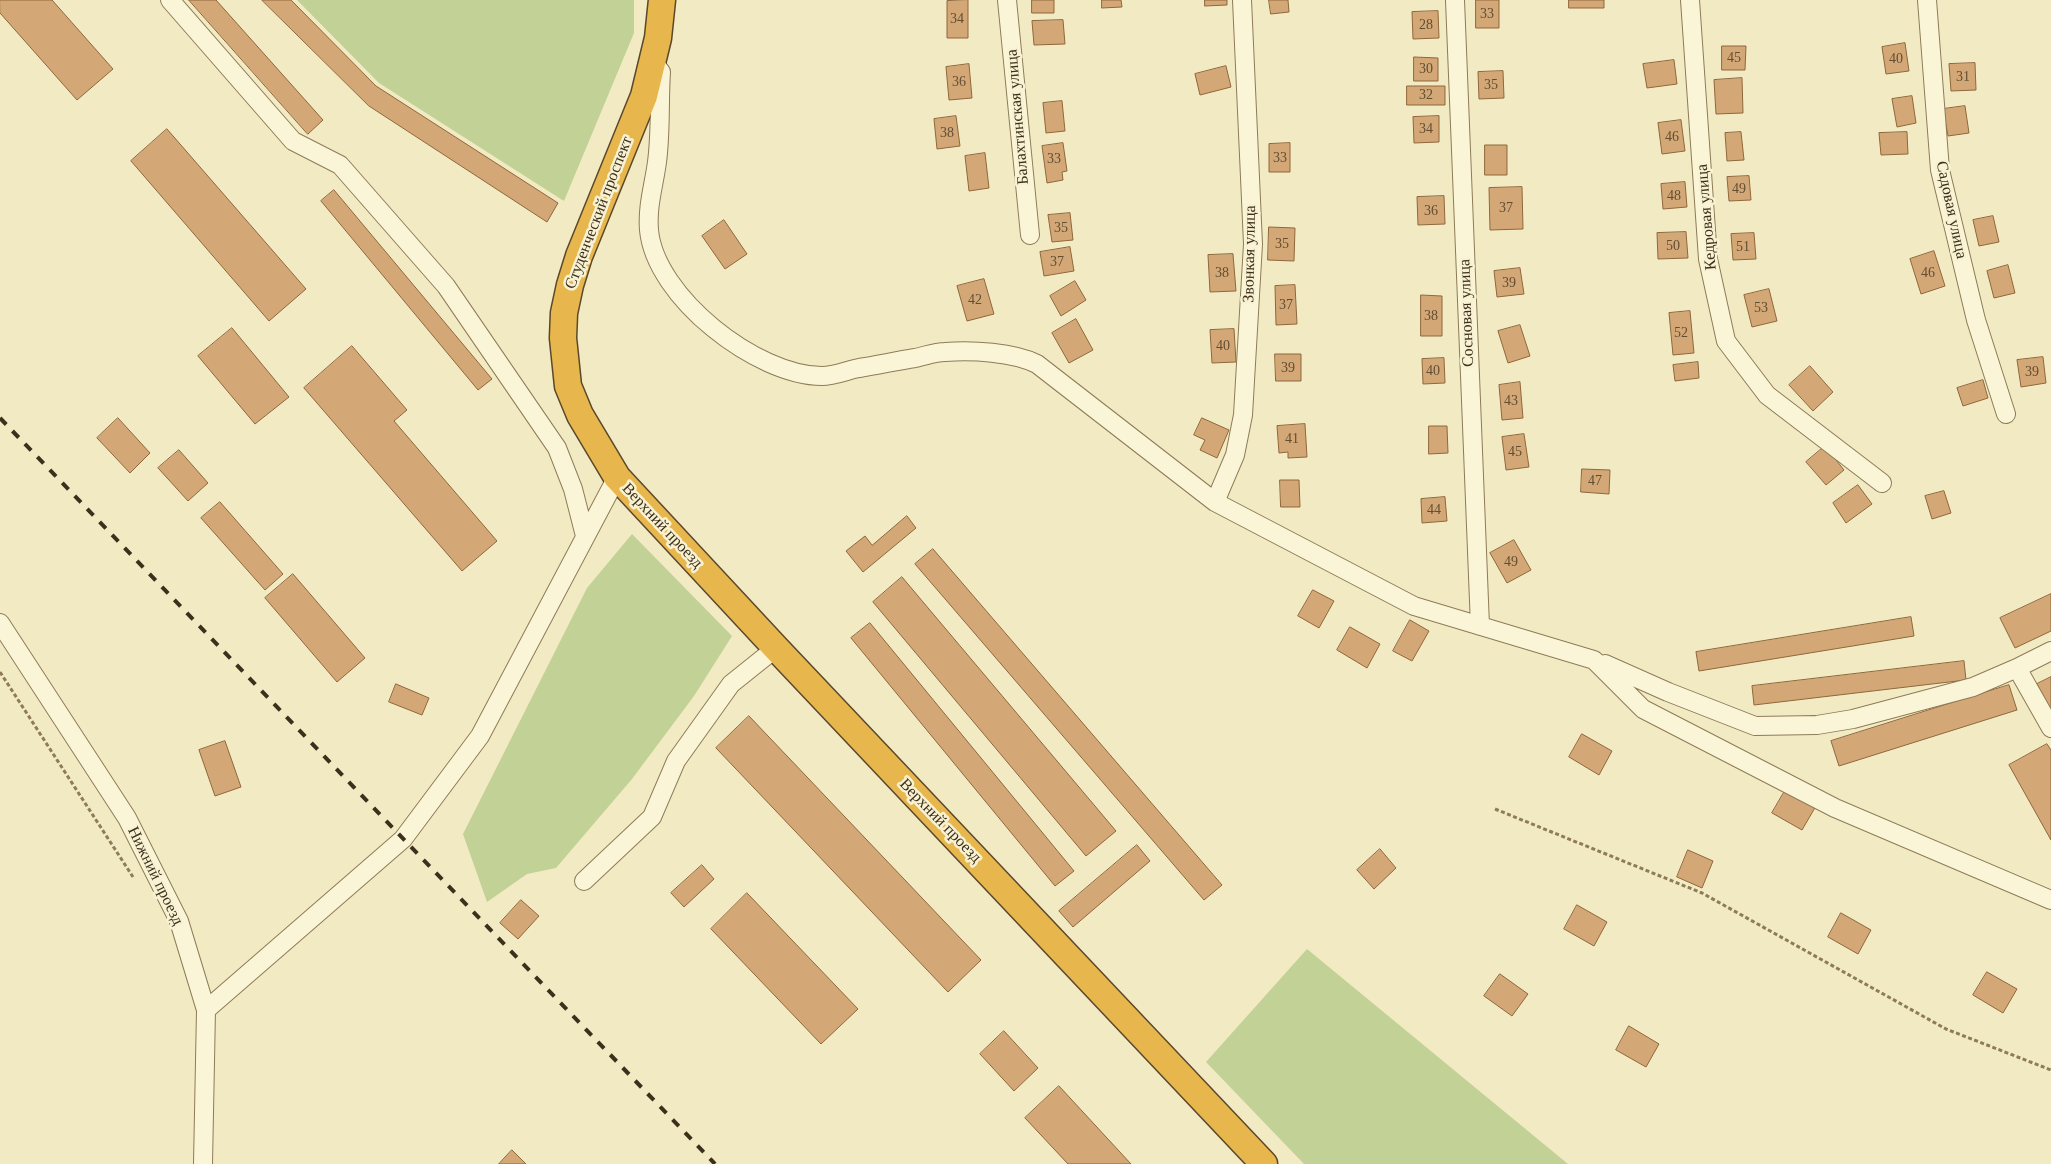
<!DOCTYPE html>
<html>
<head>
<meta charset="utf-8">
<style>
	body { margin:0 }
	canvas { display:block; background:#f2eac3 }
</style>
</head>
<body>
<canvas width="2051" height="1164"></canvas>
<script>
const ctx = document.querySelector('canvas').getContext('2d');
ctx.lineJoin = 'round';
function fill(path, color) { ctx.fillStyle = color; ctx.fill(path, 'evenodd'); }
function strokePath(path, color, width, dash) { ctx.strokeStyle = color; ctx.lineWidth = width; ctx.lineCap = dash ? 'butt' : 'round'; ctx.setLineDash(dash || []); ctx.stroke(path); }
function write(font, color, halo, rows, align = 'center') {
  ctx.font = font + ' Georgia,serif'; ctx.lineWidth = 5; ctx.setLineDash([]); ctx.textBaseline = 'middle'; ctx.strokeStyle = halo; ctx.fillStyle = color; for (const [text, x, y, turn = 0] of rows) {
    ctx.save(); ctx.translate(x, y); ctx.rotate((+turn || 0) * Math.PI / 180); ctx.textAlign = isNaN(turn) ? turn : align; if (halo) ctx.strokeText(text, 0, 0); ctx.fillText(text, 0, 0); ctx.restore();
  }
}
const green = new Path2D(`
	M297,0H634V33L564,201L379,83Z
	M632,534L732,636L694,696L632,779L556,868L527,874L487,902L463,834L587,588Z
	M1307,949L1568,1164H1304L1206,1062Z`);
const building = new Path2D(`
	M0,0H52L113,69L77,100L0,13Z
	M189,0H216L323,120L308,134Z
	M262,0H291L376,86L558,203L547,222L369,106Z
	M968,0V38H947V1Z
	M1032,0H1054V13H1032Z
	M1102,0H1121L1122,7L1102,8Z
	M1205,0H1227V5L1205,6Z
	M1269,0H1288L1289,12L1271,14Z
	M1476,0H1499V28H1476Z
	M1569,0H1604V8H1569Z
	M1438,11L1439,38L1413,39L1412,12Z
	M1063,20L1065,44L1034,45L1032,21Z
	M1905,43L1909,71L1886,74L1882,47Z
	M1722,46H1746L1745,70H1722Z
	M1414,57L1438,58V81H1414Z
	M1674,60L1677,84L1647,88L1643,64Z
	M1975,63L1976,90L1951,91L1949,64Z
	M969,64L972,98L949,100L946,67Z
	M1226,66L1231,87L1200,95L1195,74Z
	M1503,71L1504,98L1479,99L1478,72Z
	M1742,78L1743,113L1716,114L1714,80Z
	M1407,86H1445V105H1407Z
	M1912,96L1916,123L1897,127L1892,99Z
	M1062,101L1065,131L1046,133L1043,103Z
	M1965,106L1969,133L1948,136L1943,109Z
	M956,116L960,146L937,149L934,119Z
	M1439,116V142L1414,143L1413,117Z
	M1681,120L1685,151L1662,154L1658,123Z
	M167,129L306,289L269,321L131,161Z
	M1741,132L1744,160L1727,161L1725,133Z
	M1907,132L1908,154L1881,155L1879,133Z
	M1063,143L1067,171L1062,172L1063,180L1047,183L1042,146Z
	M1290,143V172H1269V144Z
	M1485,145H1507V175H1485Z
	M985,153L989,188L969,191L965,156Z
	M1749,176L1751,200L1729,201L1727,177Z
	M1685,182L1687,207L1663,209L1661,184Z
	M1522,187L1523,229L1490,230L1489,188Z
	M334,190L492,379L478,390L321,201Z
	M1444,196L1445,224L1418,225L1417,197Z
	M1070,213L1073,240L1052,242L1048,215Z
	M1993,216L1999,242L1979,246L1973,220Z
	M724,220L747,254L725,269L702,236Z
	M1269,227L1295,228L1294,261L1268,260Z
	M1686,232L1688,258L1658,259L1657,233Z
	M1754,233L1756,259L1733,260L1731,234Z
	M1070,247L1074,271L1044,276L1040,252Z
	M1934,251L1945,286L1921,294L1910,259Z
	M1233,254L1236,291L1210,292L1208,255Z
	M2008,265L2015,293L1994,298L1987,271Z
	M1520,268L1524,294L1497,297L1494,271Z
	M984,279L994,314L967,321L957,286Z
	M1075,281L1086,300L1061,316L1050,296Z
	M1295,285L1297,324L1276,325L1275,286Z
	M1769,289L1777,321L1752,327L1744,295Z
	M1421,295L1442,296V336H1421Z
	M1690,311L1694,353L1673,355L1669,313Z
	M1076,319L1093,350L1069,363L1052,333Z
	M1520,325L1530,356L1508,363L1498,331Z
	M232,328L289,397L255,424L198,356Z
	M1234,329L1236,362L1212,363L1210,330Z
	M352,346L407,410L394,421L497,541L462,571L304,388Z
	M1275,354H1301V381H1276Z
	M2043,357L2046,383L2021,387L2017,360Z
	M1444,358L1445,383L1423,384L1422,359Z
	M1698,362L1699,378L1675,381L1673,365Z
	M1810,366L1833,392L1813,411L1789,385Z
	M1983,380L1988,398L1963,406L1957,388Z
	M1520,382L1523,418L1502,420L1499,385Z
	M118,418L150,453L130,473L97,438Z
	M1202,418L1229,430L1217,458L1200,450L1205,440L1194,435Z
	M1305,424L1307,457L1288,458V452L1279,453L1277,426Z
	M1429,426H1447L1448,453L1429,454Z
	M1524,434L1529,467L1506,470L1502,437Z
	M1825,446L1844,470L1826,485L1806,462Z
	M179,450L208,483L188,501L158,468Z
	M1582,469L1610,470L1609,494L1581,492Z
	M1280,480H1299L1300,507H1281Z
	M1858,485L1872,504L1846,523L1833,503Z
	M1944,491L1951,513L1932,519L1925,496Z
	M1445,497L1447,521L1422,523L1421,499Z
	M220,502L283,574L265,590L201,518Z
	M907,516L916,528L863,572L846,551L865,536L872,545Z
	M1514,540L1531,570L1507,583L1490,553Z
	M933,549L1222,885L1204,900L915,564Z
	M293,574L365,658L337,682L265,598Z
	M902,577L1116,831L1086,856L873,602Z
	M1313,590L1334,601L1319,628L1298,616Z
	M2051,594V631L2015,648L2000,618Z
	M1911,617L1914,636L1699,671L1696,652Z
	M1410,620L1429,631L1412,661L1393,651Z
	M870,623L1074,871L1055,886L851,638Z
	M1350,627L1380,644L1367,668L1337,650Z
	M1964,661L1966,680L1754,705L1752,686Z
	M2051,677V710L2037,684Z
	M396,684L429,698L422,715L389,702Z
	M2009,685L2017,710L1839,766L1831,741Z
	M749,716L981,960L948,992L716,748Z
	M1582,734L1612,751L1599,775L1569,757Z
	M225,741L241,787L215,796L199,750Z
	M2047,744L2051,750V840L2009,765Z
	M1786,789L1816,806L1802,830L1772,813Z
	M1137,845L1150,861L1073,927L1059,911Z
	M1380,849L1396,868L1374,889L1357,870Z
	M1688,850L1713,861L1702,888L1677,877Z
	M702,865L714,879L684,907L671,893Z
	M747,893L858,1009L821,1044L711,929Z
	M521,900L539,916L518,939L500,923Z
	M1577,905L1607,922L1594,946L1564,929Z
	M1841,913L1871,930L1858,954L1828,937Z
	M1987,972L2017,989L2003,1013L1973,995Z
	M1500,974L1528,994L1512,1016L1484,996Z
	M1629,1026L1659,1044L1646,1067L1616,1050Z
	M1004,1031L1038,1068L1014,1091L980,1054Z
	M1059,1086L1131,1164H1068L1025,1118Z
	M512,1150L526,1164H499Z`);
const path = new Path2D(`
	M0,672L133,877
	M1495,809L1702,893L1946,1029L2051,1070`);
const minor = new Path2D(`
	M170,0L293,141L340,165L446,286L557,448L573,489L585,536
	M1007,0L1030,235
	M1455,0L1480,626
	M1690,0L1708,259L1726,341L1767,395L1882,483
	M1927,0L1940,170L1976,320L2006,414
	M654,63L661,72C659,102 661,132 657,162C654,185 647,206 649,230C655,297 757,376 822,376C834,376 848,370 859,368C878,365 896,361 915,358C925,356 935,352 945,352C972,350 1013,352 1037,364L1215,502L1414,606L1594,660L1643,709L1835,808L2051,900
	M1215,502L1235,455L1243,415L1253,244L1242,0
	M0,623L127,818L179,921L206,1010L203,1164
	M1605,664L1668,692L1755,726L1817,725L1853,719L1973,687L2017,668L2051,728
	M2017,668L2051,651
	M584,881L652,817L676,761L731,684L776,648
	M206,1010L403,839L480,736L617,477`);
const highway = new Path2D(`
	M662,0L658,38L644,96L579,256L570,285L564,313L563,338L568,386L580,415L617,477L776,648L1264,1164`);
const rail = new Path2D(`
	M0,418L715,1164`);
const numberNames = [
	["33",1487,14],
	["34",957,19],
	["28",1426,25],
	["45",1734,58],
	["40",1896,59],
	["30",1426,69],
	["31",1963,77],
	["36",959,82],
	["35",1491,85],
	["32",1426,95],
	["34",1426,129],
	["38",947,133],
	["46",1672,137],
	["33",1280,158],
	["33",1054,159],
	["49",1739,189],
	["48",1674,196],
	["37",1506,208],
	["36",1431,211],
	["35",1061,228],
	["35",1282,244],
	["50",1673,246],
	["51",1743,247],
	["37",1057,262],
	["38",1222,273],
	["46",1928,273],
	["39",1509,283],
	["42",975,300],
	["37",1286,305],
	["53",1761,308],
	["38",1431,316],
	["52",1681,333],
	["40",1223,346],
	["39",1288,368],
	["40",1433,371],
	["39",2032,372],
	["43",1511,401],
	["41",1292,439],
	["45",1515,452],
	["47",1595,481],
	["44",1434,510],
	["49",1511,562]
];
const streetNames = [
	["Балахтинская улица",1018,117,-95],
	["Садовая улица",1951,210,78],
	["Студенческий проспект",599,213,-69],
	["Кедровая улица",1707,217,-95],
	["Звонкая улица",1250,254,-89],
	["Сосновая улица",1467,313,-92],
	["Верхний проезд",662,526,47],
	["Верхний проезд",940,821,46],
	["Нижний проезд",155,876,64]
];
fill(green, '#c2d196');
fill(building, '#d3a876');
strokePath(building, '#8f673c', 1);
strokePath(minor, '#8e7b58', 20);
strokePath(highway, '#5b482c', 29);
strokePath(path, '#8e7b58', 3, [4, 2.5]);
strokePath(minor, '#fbf5d7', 18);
strokePath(highway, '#e7b74d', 26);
strokePath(rail, '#3c301d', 4, [9, 9]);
write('14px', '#624e33', null, numberNames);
write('16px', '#3c301d', '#f8f2d3', streetNames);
</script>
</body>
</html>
